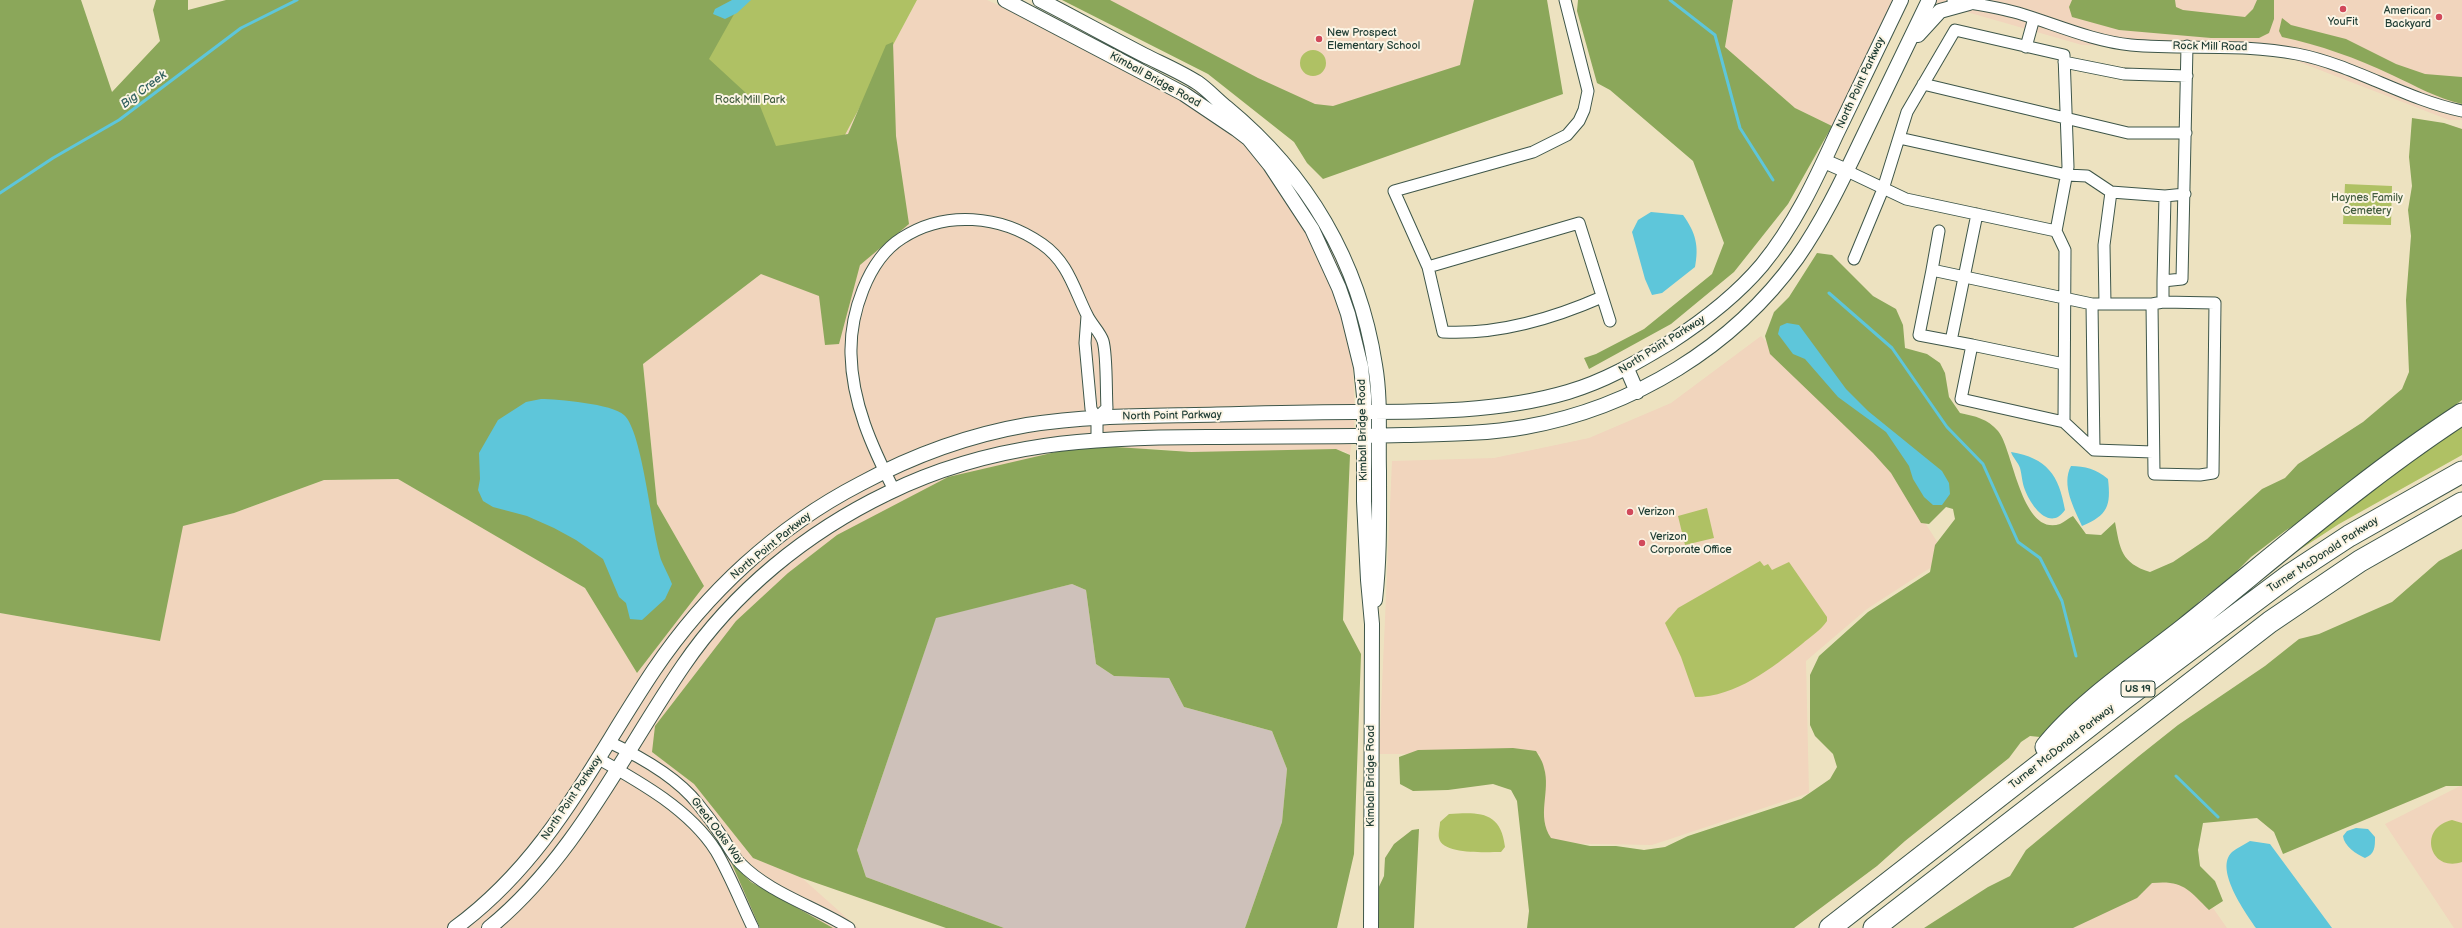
<!DOCTYPE html>
<html>
<head>
<meta charset="utf-8">
<style>
	body { margin:0 }
	canvas { display:block; background:#ede2c0 }
</style>
</head>
<body>
<canvas width="2462" height="928"></canvas>
<script>
const ctx = document.querySelector('canvas').getContext('2d');
ctx.lineJoin = 'round';
function fill(path, color) { ctx.fillStyle = color; ctx.fill(path, 'evenodd'); }
function strokePath(path, color, width, dash) { ctx.strokeStyle = color; ctx.lineWidth = width; ctx.lineCap = dash ? 'butt' : 'round'; ctx.setLineDash(dash || []); ctx.stroke(path); }
function write(font, color, halo, rows, align = 'center') {
  ctx.font = font + ' "Balsamiq Sans",sans-serif'; ctx.lineWidth = 4; ctx.setLineDash([]); ctx.textBaseline = 'middle'; ctx.strokeStyle = halo; ctx.fillStyle = color; for (const [text, x, y, turn = 0] of rows) {
    ctx.save(); ctx.translate(x, y); ctx.rotate((+turn || 0) * Math.PI / 180); ctx.textAlign = isNaN(turn) ? turn : align; if (halo) ctx.strokeText(text, 0, 0); ctx.fillText(text, 0, 0); ctx.restore();
  }
}
const built = new Path2D(`
	M917,0H987L1174,83L1223,101L1274,164L1349,276L1355,416L1350,455L1344,451L1191,452L1148,448L652,752L694,784L753,858L802,878L858,928H0V613L160,641L182,526L234,513L324,480L398,479L585,588L637,673L704,586L657,504L643,364L761,274L830,163Z
	M1094,0H1475L1459,79L1320,116Z
	M1733,0H1899L1832,126L1795,108L1725,47Z
	M1925,0H2462V120H2449L2294,60L2235,50L2082,45Z
	M1761,336L1889,467L1947,557L1867,609L1806,661L1809,793L1652,845L1538,843L1540,754H1379L1392,461L1494,458L1589,438L1671,403Z
	M2462,785V928H2454L2385,824Z
	M2176,855L2227,928H2050Z`);
const industrial = new Path2D(`
	M1072,584L1086,590L1096,664L1114,676L1169,678L1184,707L1272,731L1287,769L1282,822L1245,928H1004L866,877L857,850L936,617Z`);
const green = new Path2D(`
	M569,0H917L830,163L814,182Z
	M1300 63a13 13 0 1 1 26 0a13 13 0 1 1-26 0Z
	M2345,184L2392,186L2391,225L2343,224Z
	M2462,421V455L2339,524L2293,554L2290,550Z
	M1707,508L1714,538L1685,545L1678,516Z
	M1760,561L1764,566L1768,564L1772,570L1789,562L1827,617V621C1821,630 1810,637 1802,644C1772,668 1736,697 1695,697L1681,657L1665,623L1678,608Z
	M1449,814C1479,812 1501,811 1505,847L1501,852C1487,852 1442,855 1439,838C1438,833 1440,826 1440,822Z
	M2452,820L2462,823V862C2430,873 2417,828 2452,820Z`);
const forest = new Path2D(`
	M0,0H81L112,92L160,41L153,10L156,0H188V10L226,0H742L709,59L760,106L776,146L848,134L886,45L893,42L896,136L909,224L860,265L839,344L825,345L819,296L761,274L643,364L657,504L704,586L637,673L585,588L398,479L324,480L234,513L183,526L160,641L0,613Z
	M1062,0H1110L1258,78L1315,104L1333,106L1460,65L1474,0H1547L1563,94L1323,179L1307,163L1294,142L1208,74Z
	M1578,0H1733L1725,47L1795,108L1832,126L1788,204L1734,272L1671,324L1589,369L1584,358L1596,354L1644,329L1712,274L1724,243L1693,161L1610,90L1597,83L1577,11Z
	M2072,0H2175L2176,7L2183,10L2245,17L2253,9L2257,0H2274V19L2269,33L2259,38H2211L2119,30L2072,17L2069,7Z
	M2282,18L2291,25L2346,39L2396,64L2425,74L2462,77V104C2436,98 2416,86 2392,75C2356,58 2320,45 2282,37L2279,31Z
	M2412,118L2444,123L2462,129V400L2369,470L2331,502L2285,531L2251,557L2232,576L2201,600L2141,657L2059,725L2040,737L2030,736L2021,742L2009,758L1905,841L1877,866L1794,928H1527L1529,911L1517,801L1511,790L1493,784L1448,790L1413,791L1400,784L1399,757L1418,750L1513,748L1536,751C1539,756 1543,762 1544,768C1551,791 1536,816 1551,838L1590,846H1616L1644,850L1665,847L1688,836L1801,799L1830,779L1837,767L1833,754L1815,736L1810,725V675L1819,656L1868,612L1930,572L1935,545L1955,519L1953,509L1946,507L1929,524L1921,523L1891,473L1873,453L1770,354L1765,336L1774,312L1789,297L1817,253L1832,255L1873,296L1896,309L1903,325L1905,348L1927,354L1940,363L1945,373L1949,397L1960,413C1975,416 1988,419 1998,431C2013,448 2021,537 2060,524C2064,522 2069,518 2073,516L2086,534L2101,535L2115,522C2120,549 2121,563 2150,572L2173,562L2207,539L2262,489L2285,478L2298,464L2363,422L2402,389L2409,372L2406,300L2411,236L2408,210L2412,186L2409,157Z
	M1086,445L1191,452L1336,449L1350,455L1343,620L1361,654L1354,854L1337,928H1245L1282,822L1287,769L1272,731L1184,707L1169,678L1114,676L1096,664L1086,590L1072,584L936,618L857,850L866,877L1004,928H946L802,878L753,858L694,784L652,752L655,726L736,621L788,573L837,535L948,477Z
	M2462,549V786H2446L2283,854L2274,832L2257,818L2203,823L2198,850L2200,866L2215,881L2223,901L2209,910C2188,889 2183,880 2152,883L2137,898L2073,928H1924L1988,887L2010,876L2026,850L2139,756L2178,725L2265,666L2299,639L2319,634L2392,602L2439,561Z
	M1419,829L1414,928H1375L1377,891L1384,876L1385,858L1394,844L1412,830Z
	M731,862L751,882L833,928H760Z`);
const water = new Path2D(`
	M732,0H751L737,13L725,19L713,14L715,9Z
	M1651,212L1683,215C1696,233 1699,246 1695,267L1662,293L1652,295L1645,279L1632,232L1638,220Z
	M1787,323L1799,325L1846,389L1868,411L1942,471L1949,483L1950,494L1942,505H1933L1924,497L1913,479L1909,466L1886,432L1838,397L1805,359L1793,354L1778,334L1780,326Z
	M541,399C557,399 613,404 624,415C643,432 651,531 662,562C665,569 669,576 672,584L665,599L642,620L630,619L626,603L619,597L603,559L576,540L554,528L527,516L493,507L483,501L478,490L480,479L479,453L498,420L526,402Z
	M2011,452C2047,458 2059,475 2065,510C2050,532 2031,506 2025,490C2022,483 2022,475 2020,468C2018,462 2013,458 2011,452Z
	M2071,466C2085,466 2096,469 2108,479C2111,506 2108,515 2082,526C2074,508 2061,485 2071,466Z
	M2356,828L2368,829L2375,837C2375,847 2375,854 2365,858C2356,854 2344,846 2343,836L2347,831Z
	M2250,841L2270,844L2332,928H2256C2245,912 2214,869 2232,852C2237,848 2245,844 2250,841Z`);
const stream = new Path2D(`
	M1670,0L1715,35L1740,128L1773,180
	M0,193L53,158L119,120L241,28L297,0
	M1829,293L1892,348L1947,427L1983,464L2018,542L2040,558L2062,601L2076,656
	M2176,776L2218,817`);
const minor = new Path2D(`
	M1565,0L1588,91L1584,110L1579,121L1567,135L1533,152L1394,191L1428,267L1443,332C1498,335 1552,319 1602,297
	M1953,0C1974,4 1997,7 2018,13C2055,24 2092,41 2131,45C2186,50 2242,43 2297,54C2354,65 2404,99 2462,111
	M2026,47L2034,18
	M2064,62L2124,74L2187,76
	M1923,84L2128,133H2186
	M1899,138L2067,175L2087,176L2111,192L2165,196L2163,281L2182,279L2187,46
	M1847,171L1906,199L2056,231L2065,250L2064,422L1961,399L1972,345L2064,364
	M2165,196L2185,194
	M1854,259L1883,189L1907,112L1955,30L2064,55L2068,167L2056,231
	M1428,267L1579,223L1610,321
	M1932,270L1939,231
	M2163,281V302L2215,303L2213,473L2200,475L2154,474L2152,304L2163,302
	M2105,304L2104,245L2111,192
	M1087,316L1085,343L1091,409L1097,418V439
	M1951,341L1977,214
	M1972,345L1919,335L1932,270L2092,304
	M2064,422L2094,450L2153,452
	M2094,450L2092,304H2152
	M894,490C872,447 852,403 851,354C850,315 867,260 902,238C945,210 1001,215 1042,244C1068,262 1074,289 1087,315C1091,324 1100,332 1103,341C1107,354 1106,393 1107,408L1097,418
	M609,742C639,756 676,776 698,804C707,815 715,826 723,838C728,846 733,856 740,863C769,893 814,906 849,928
	M599,759C640,782 690,810 716,851C730,875 741,903 753,928`);
const tertiary = new Path2D(`
	M1005,0L1184,94L1236,129L1249,139L1270,165L1312,229L1339,288L1348,314L1361,367L1364,396V501L1368,580L1372,624L1371,928
	M1040,0C1075,18 1109,37 1144,55C1162,64 1181,72 1198,83C1208,90 1217,100 1227,108C1307,174 1359,261 1375,365C1381,399 1378,436 1379,471C1379,514 1380,557 1375,600
	M1918,35L1940,11L1969,3
	M1824,161L1847,171
	M1627,369L1637,392
	M455,928C549,859 591,764 654,670C706,593 777,527 860,484C912,456 969,435 1027,425C1083,416 1139,416 1195,415C1248,414 1301,412 1355,412C1426,412 1500,412 1568,392C1605,381 1636,363 1669,343C1703,321 1735,297 1762,265C1794,226 1815,181 1836,135C1858,90 1879,45 1901,0
	M489,928C574,859 622,755 683,666C734,591 807,532 888,493C992,442 1095,437 1207,437C1273,436 1339,437 1404,435C1445,434 1485,434 1525,427C1633,408 1733,347 1797,258C1822,222 1841,183 1860,143C1883,96 1906,48 1929,0`);
const motorway = new Path2D(`
	M2046,747C2079,705 2141,663 2184,629C2275,556 2364,478 2462,414
	M1830,928L2124,699L2291,574L2349,536L2462,472
	M1874,928L2270,622L2360,561L2462,503`);
const markers = [
	[2343,9,4,"#d1495b"],
	[2439,17,4,"#d1495b"],
	[1319,39,4,"#d1495b"],
	[1630,512,4,"#d1495b"],
	[1642,543,4,"#d1495b"]
];
const shields = [
	[2138,689,34]
];
const shieldNames = [
	["US 19",2138,689]
];
const poiNames = [
	["American",2431,11,"right"],
	["Backyard",2431,24,"right"],
	["YouFit",2343,22,"center"],
	["New Prospect",1327,33],
	["Elementary School",1327,46],
	["Verizon",1638,512],
	["Verizon",1650,537],
	["Corporate Office",1650,550]
];
const streetNames = [
	["Rock Mill Road",2210,47,1],
	["Kimball Bridge Road",1155,80,29],
	["North Point Parkway",1861,83,-65],
	["North Point Parkway",1662,345,-32],
	["North Point Parkway",1172,416,-1],
	["Kimball Bridge Road",1363,430,-91],
	["North Point Parkway",771,546,-39],
	["Turner McDonald Parkway",2323,555,-33],
	["Turner McDonald Parkway",2062,747,-38],
	["Kimball Bridge Road",1371,776,-90],
	["North Point Parkway",572,798,-56],
	["Great Oaks Way",717,831,53]
];
const parkNames = [
	["Rock Mill Park",750,100],
	["Haynes Family",2367,198],
	["Cemetery",2367,211]
];
const waterNames = [
	["Big Creek",144,90,-37]
];
fill(built, '#f1d5bd');
fill(industrial, '#cec1ba');
fill(green, '#afc164');
fill(forest, '#8ba75a');
fill(water, '#5ec6da');
strokePath(stream, '#5ec6da', 3);
strokePath(minor, '#3e5649', 13);
strokePath(tertiary, '#3e5649', 16);
strokePath(motorway, '#3e5649', 23);
strokePath(minor, '#fff', 11);
strokePath(tertiary, '#fff', 14);
strokePath(motorway, '#fff', 21);
for (const [x, y, r, color] of markers) { const dot = new Path2D(); dot.arc(x, y, r, 0, 2 * Math.PI); ctx.fillStyle = color; ctx.fill(dot); strokePath(dot, '#fcf5e5', 1.5); }
for (const [x, y, w] of shields) { const box = new Path2D(); box.roundRect(x - w / 2, y - 8, w, 16, 3); ctx.fillStyle = '#fcf5e5'; ctx.fill(box); strokePath(box, '#1f3d34', 1); }
write('bold 10px', '#1f3d34', null, shieldNames);
write('11px', '#1f3d34', '#fcf5e5', poiNames, 'left');
write('11px', '#1f3d34', '#fcf5e5', streetNames);
write('11px', '#435e40', '#fcf5e5', parkNames);
write('italic 12px', '#2f5f5e', '#fcf5e5', waterNames);
</script>
</body>
</html>
